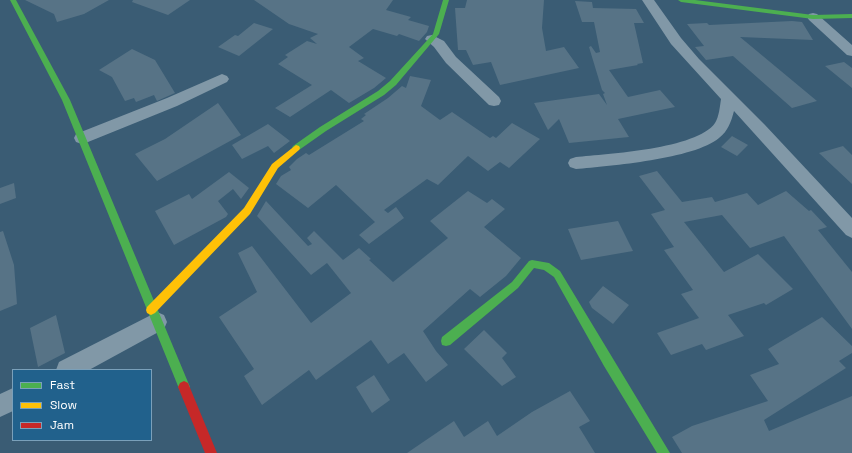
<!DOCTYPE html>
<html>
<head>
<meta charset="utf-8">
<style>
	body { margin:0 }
	#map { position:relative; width:852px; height:453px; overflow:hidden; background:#3a5c74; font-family:"Space Grotesk",sans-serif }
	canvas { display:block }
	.legend { position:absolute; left:12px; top:369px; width:140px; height:72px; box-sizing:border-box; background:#21618c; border:1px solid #7aa0ba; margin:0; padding:5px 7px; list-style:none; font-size:12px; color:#fff }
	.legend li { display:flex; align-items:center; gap:8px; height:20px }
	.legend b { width:20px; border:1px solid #7aa0ba }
</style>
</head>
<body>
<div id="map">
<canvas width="852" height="453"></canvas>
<ul class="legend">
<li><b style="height:5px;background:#4caf50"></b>Fast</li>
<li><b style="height:5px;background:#ffc107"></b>Slow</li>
<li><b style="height:5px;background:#c62828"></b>Jam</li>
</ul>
</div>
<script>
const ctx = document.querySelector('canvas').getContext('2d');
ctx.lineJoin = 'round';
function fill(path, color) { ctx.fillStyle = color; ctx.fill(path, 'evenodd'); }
const building = new Path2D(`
	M25,0H109L84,14L57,22L54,14Z
	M133,0H190L168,15L132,2Z
	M254,0H393L386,10L411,17L408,20L429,26L427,32L419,41L399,34L397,36L373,29L349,47L364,58L358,61L386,78L374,88L349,103L331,90L290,117L275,108L312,85L278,64L288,57L285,55L307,41L317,44L310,38L318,34L289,24Z
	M467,0H544L542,28L546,51L564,47L579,68L500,85L491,62L473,65L466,50H458L455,8H465Z
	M575,1L592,2L593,8L636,9L644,23H634L643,63L637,64L638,65L609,70L628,97L660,90L675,107L618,119L629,137L569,143L559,119L548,130L534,103L599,94L607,105L603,94L605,93L602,90L589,47L591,46L596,53L600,52L594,22H582Z
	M792,21L802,22L813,40L740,37L817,101L792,108L733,56L706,60L695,47L704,46L687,24L707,23L709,25Z
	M254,23L273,29L239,56L218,47L235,35L238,36Z
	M132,49L155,60L175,93L157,101L154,95L136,102L134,98L125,101L112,77L99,70Z
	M844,62L852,68V88L825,66Z
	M410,76L431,80L421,106L440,120L452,112L490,138L493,136L496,138L512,123L540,139L509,168L500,162L488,171L468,156L438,185L427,179L384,210L388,213L396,207L404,218L369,244L359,235L375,222L336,185L308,208L276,184L281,176L291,170L289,167L297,159L306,153L309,155L364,121L361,119L366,115L364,114L388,98L402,86L406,88Z
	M218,103L241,135L157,181L135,154L165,139Z
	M268,124L290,141L274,153L268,146L242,159L232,145Z
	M732,136L748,145L737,156L721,147Z
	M843,146L852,155V184L819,153Z
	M657,171L682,202L712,197L715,202L747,193L758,205L786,191L809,211L811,210L827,227L818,230L852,272V329L784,236L750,248L722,215L684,222L724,272L758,254L793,289L766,305L764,303L728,315L744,336L706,350L702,344L671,355L657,333L699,318L681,294L693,290L664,250L674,247L651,214L665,210L639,176Z
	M229,172L249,188L241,199L233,189L218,201L228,214L226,217L174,245L155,211L189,194L192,199Z
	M14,183L16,198L0,204V188Z
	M468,191L487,203L492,199L505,209L484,227L521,258L506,276L480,297L470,289L423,331L436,351L448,365L426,382L404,353L388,364L371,340L316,380L309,370L262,405L244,376L254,369L219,317L257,292L238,253L252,246L311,323L351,293L327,263L311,275L257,216L266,201L308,246L312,244L307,238L314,231L343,260L359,248L371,259L369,260L393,282L448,238L430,221Z
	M618,221L633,251L581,260L568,229Z
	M3,231L14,265L17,304L0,311V232Z
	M603,286L629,305L613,324L592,308L589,302Z
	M56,315L65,353L38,367L30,328Z
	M822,317L852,346V353L839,361L846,368L764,420L769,431L852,396V453H682L672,437L692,426L768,401L750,375L779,364L768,349Z
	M484,330L507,353L502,358L516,377L502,386L464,349Z
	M374,375L390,400L372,413L356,387Z
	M570,391L590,421L579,427L595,453H407L454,421L464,437L488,421L497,436L532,412Z`);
const street = new Path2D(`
	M642,0H654L681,38L699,59L765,125L852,218V238L846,235L734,111C731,122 728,131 719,138C694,159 610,166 576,169L570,167L568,163L570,159L576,157C607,154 697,149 715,123C719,117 720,106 721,99L671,44Z
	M813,13L817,14L852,45V56L847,55L809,20L807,17L809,14Z
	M432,35L444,41L456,57L499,97L501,101L499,105L494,106L489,105L446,63L434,47L425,39L427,36Z
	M222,74L227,76L229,79L227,82L177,106L88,142L82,144L76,142L74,138L76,134L167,98Z
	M157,312L164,315L167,322L164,329L89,370H56L59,362Z
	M13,388V411L0,417V394Z`);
const fast = new Path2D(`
	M10,0H16L70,100L190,387L188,391L184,393L180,391L62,100Z
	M443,0H449L439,34L396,85L384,95L326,131L299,150H293L292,148L293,146L320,127L378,91L390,81L433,34Z
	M678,0H695L813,15L852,14V18L813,19L681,2Z
	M532,260L549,263L560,271L670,453H657L604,366L554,277L544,270L534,268L518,288L450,345L446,346L442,345L441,341L442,337L512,282L529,261Z`);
const slow = new Path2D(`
	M296,145L299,146L300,148L299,150L278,168L250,214L155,313L151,315L147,313L146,310L147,307L244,208L272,164Z`);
const jam = new Path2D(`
	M184,381L188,383L217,453H205L178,387L180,383Z`);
fill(building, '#577386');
fill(street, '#8198a7');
fill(fast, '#4caf50');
fill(slow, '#ffc107');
fill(jam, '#c62828');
</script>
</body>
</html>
